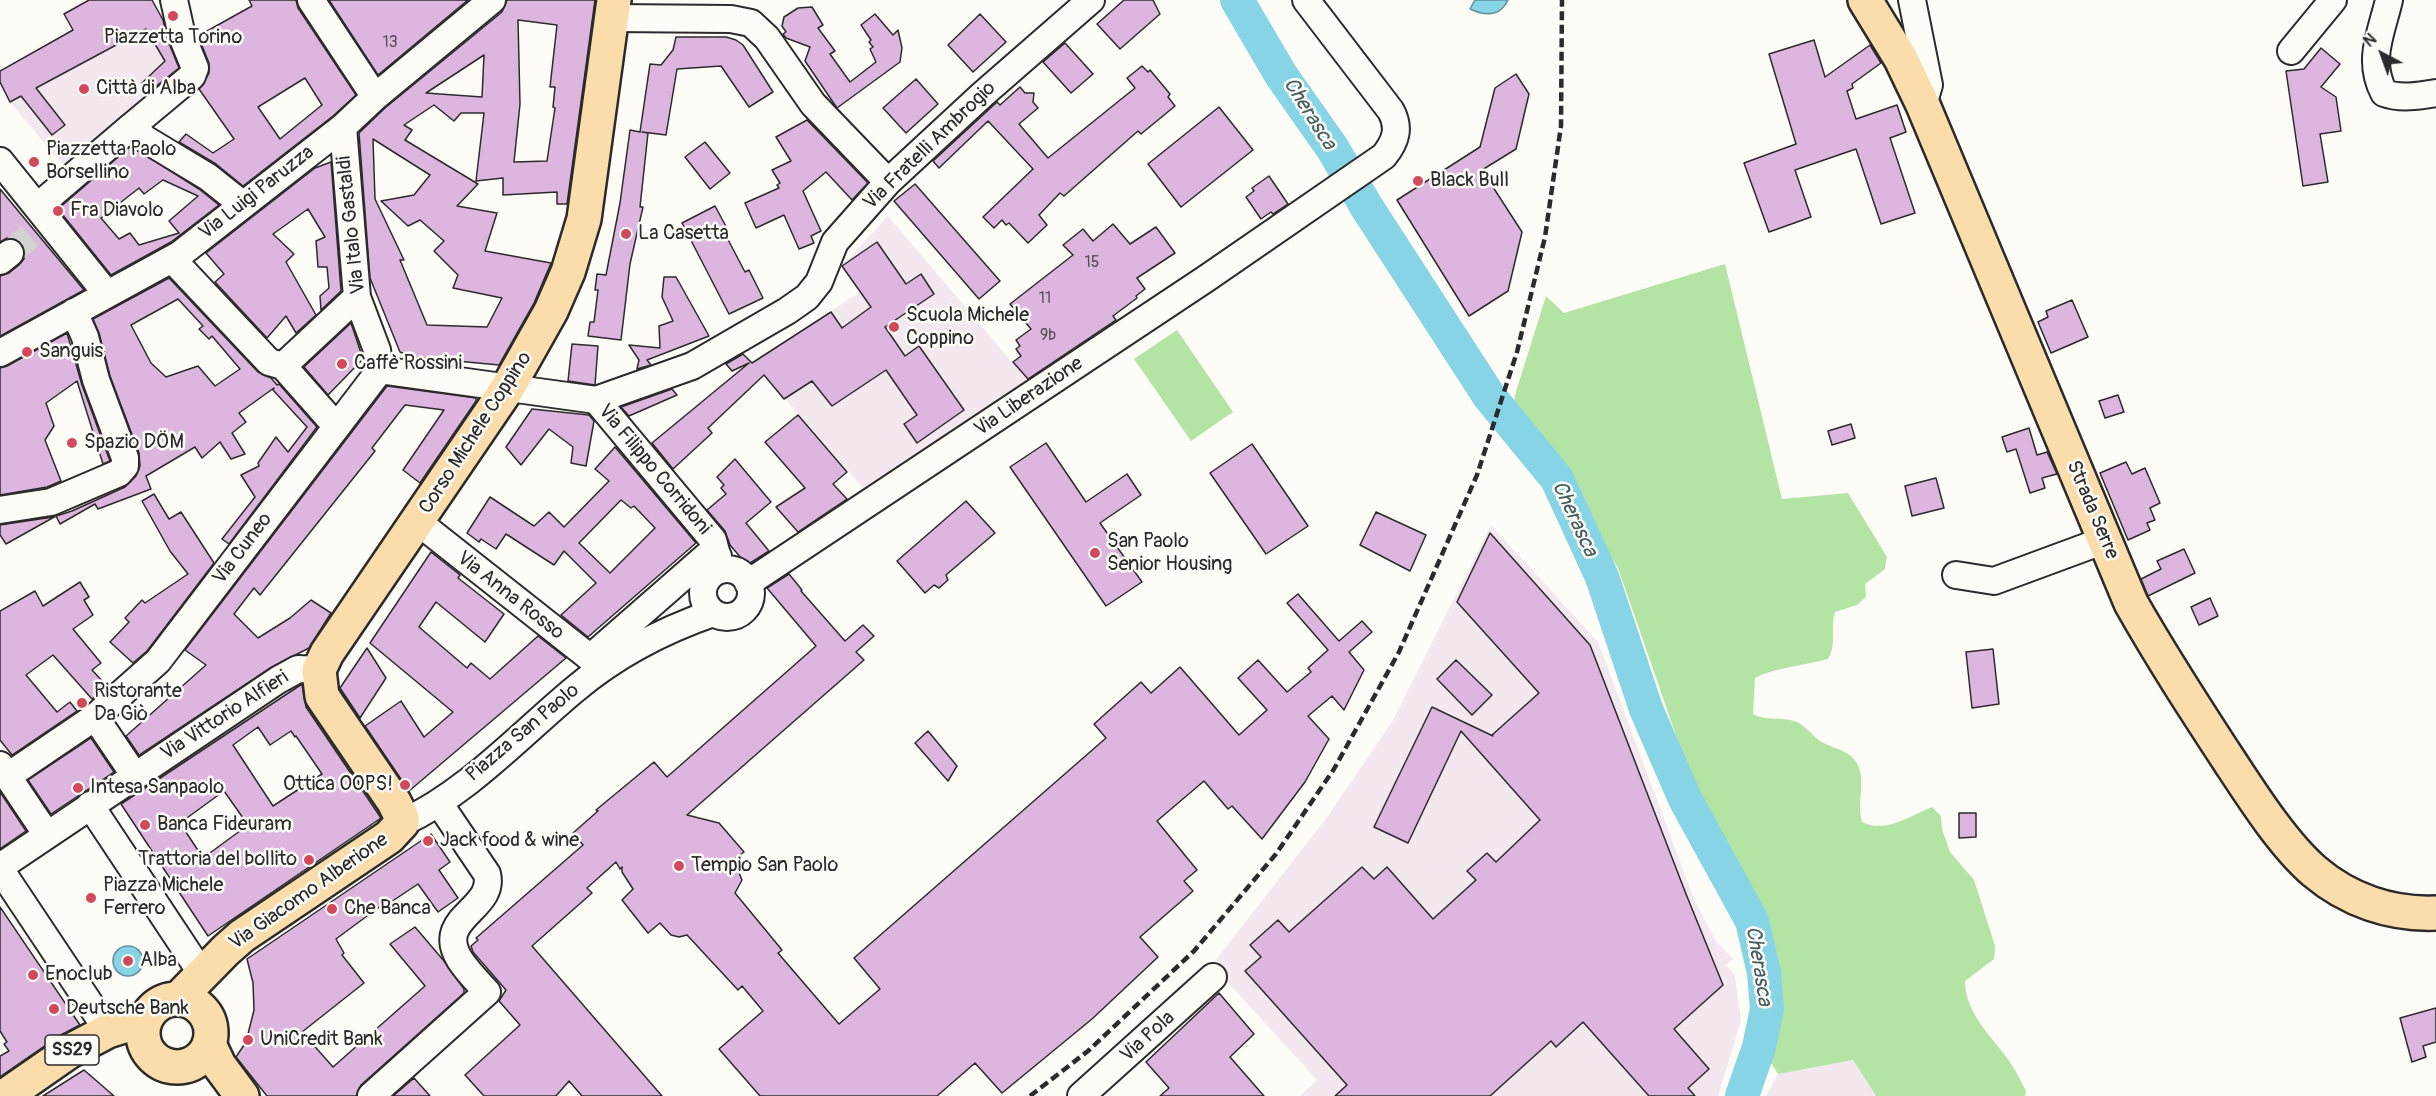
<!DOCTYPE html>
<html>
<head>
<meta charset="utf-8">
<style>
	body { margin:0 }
	#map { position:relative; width:2436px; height:1096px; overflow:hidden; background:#fdfcf7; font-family:Pangolin,sans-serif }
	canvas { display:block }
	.north { position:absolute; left:2352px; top:24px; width:60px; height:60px; -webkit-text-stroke:4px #fdfcf7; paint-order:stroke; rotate:319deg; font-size:16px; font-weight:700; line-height:24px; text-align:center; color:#2b2b2b }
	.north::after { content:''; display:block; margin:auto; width:21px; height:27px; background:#2b2b2b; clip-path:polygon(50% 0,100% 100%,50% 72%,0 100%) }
</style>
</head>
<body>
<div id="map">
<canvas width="2436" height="1096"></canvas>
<div class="north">N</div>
</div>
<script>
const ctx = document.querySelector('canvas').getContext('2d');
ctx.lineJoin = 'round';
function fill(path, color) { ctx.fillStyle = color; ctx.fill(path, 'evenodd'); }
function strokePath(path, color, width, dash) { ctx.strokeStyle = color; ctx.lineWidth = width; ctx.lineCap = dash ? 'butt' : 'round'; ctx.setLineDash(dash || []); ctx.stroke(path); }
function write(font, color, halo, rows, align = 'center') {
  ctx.font = font + ' Pangolin,sans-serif'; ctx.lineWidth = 5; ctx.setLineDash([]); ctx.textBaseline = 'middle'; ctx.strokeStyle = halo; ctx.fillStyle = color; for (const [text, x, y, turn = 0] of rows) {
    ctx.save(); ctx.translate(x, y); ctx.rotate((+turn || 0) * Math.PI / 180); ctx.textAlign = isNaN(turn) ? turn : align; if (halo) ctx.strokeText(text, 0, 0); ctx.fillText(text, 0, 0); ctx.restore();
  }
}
const built = new Path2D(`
	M129,0H152L189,68L68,171L10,102L0,82V71Z
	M888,216L1028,381L863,488L753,362L860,292L842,266Z
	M1491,525L1598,642L1694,899L1715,940L1733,959L1726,965L1735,976L1741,1021L1718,1096H1300L1317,1080L1212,965L1328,816L1392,722Z
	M1853,1060L1876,1096H1766L1778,1074Z`);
const green = new Path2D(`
	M1725,264L1782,499L1848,493L1887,557L1885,569L1865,584L1866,597L1857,605L1835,612C1830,629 1837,644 1828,659C1807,665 1773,668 1755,678L1753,714C1766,721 1776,717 1790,720C1804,722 1810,734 1820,741C1836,751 1854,749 1860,771C1864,787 1857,805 1862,822C1885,834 1910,816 1932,807L1941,816L1942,829L1950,852L1974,880L1995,946L1994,959L1965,981C1965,1017 1998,1041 2015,1070C2019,1077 2022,1084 2026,1091L2025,1096H1876L1853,1060L1778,1074L1764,1052L1773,1019L1770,975L1762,937L1751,903L1707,825L1618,568L1592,525L1513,407L1515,395L1546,296L1564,313Z
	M1177,330L1233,412L1191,441L1134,359Z`);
const water = new Path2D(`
	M1475,0H1508C1500,17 1485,16 1470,9Z
	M113 961a15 15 0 1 1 30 0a15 15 0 1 1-30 0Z`);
const river = new Path2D(`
	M1237,0L1281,75L1333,149L1366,206L1489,396L1557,479L1602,577L1646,709L1685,799L1752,921L1764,973L1767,1009L1759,1047L1742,1096`);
const building = new Path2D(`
	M89,0H152L163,20L168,41L179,68L150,91L142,83L165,61L146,29L36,88L65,125L52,135L21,96L10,102L0,82V71L73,30L64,14Z
	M249,0H296L298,8L356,95L333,116L243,186L216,164L179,142L186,134L213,153L234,139L199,89L209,73V63L198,36L252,6ZM305,78L322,105L280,139L258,107Z
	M329,0H468L378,75Z
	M507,0H595L567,204H557V192L503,195V178L476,181L484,113H461L454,121L434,105L404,125L412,130L405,140L478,184L457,206L497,213L485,251L551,263L534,303L499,365L414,357L400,352L370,278L359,133L385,108L502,12ZM518,20L557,25L550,87H555L553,107L555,108L547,161L514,162L520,104ZM484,55L482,97L426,93ZM373,139L430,175L414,195L381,201L408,226L420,220L444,241L434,251L458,275L453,288L502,298L487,327L427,325L400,260H404L375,199Z
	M1124,0H1153L1160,14L1120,49L1097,24Z
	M812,7L823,25L818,28L835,51L830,54L850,82L876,62L870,49L873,47L869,42L871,40L861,25L875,14L893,35L898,30L902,48L900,62L837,108L805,61L810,47L786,38L783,34L786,32L782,26L784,17L798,8Z
	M980,14L1006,42L973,72L948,45Z
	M676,37H726L736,40L743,45L773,92L749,107L721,66L677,69L666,135L642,132L648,133L640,207H643L630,264L621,340L588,336L590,322H594L598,290H595L597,274L606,275L620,203L630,130L640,132L650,64L661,65L673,50Z
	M1814,40L1825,77L1870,45L1881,63L1852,84L1853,88L1847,91L1856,119L1897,105L1906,132L1890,138L1915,213L1881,224L1856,149L1795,170L1811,217L1769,232L1744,163L1796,144L1769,54Z
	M1065,43L1093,74L1071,93L1043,62Z
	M2321,48L2340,64L2321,87L2336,97L2341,131L2320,134L2328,182L2303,186L2286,71L2304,69Z
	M1142,66L1148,72L1150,70L1170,94L1168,97L1175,106L1141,134L1138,131L1064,196L1060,193L1039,215L1047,225L1028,243L1009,223L1006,225L1002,220L994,228L983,217L1033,169L988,121L939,168L933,161L997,102L1000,105L1020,87L1025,93H1034L1033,102L1038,108L1019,124L1048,158L1135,88L1127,78Z
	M1516,74L1529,94L1516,149L1482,170L1522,232L1508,291L1469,316L1397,200L1480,147L1495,88Z
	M916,79L938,104L906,133L883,108Z
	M1219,107L1253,150L1181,207L1148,164Z
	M807,120L868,183L852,200L826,172L803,191L821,231L811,236L814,243L799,249L784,215L756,228L745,203L779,188L777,185L780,183L772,170L791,161L776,137Z
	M705,142L730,173L710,189L685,157Z
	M131,146L199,189L219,205L171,242L111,275L58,209ZM163,180L198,196L169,221L179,233L139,245L130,233L119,239L101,218L139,188L144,194Z
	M331,162L341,291L321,310L320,296L329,288L327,267H318L316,241L325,237L308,209L273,234L294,254L286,262L316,315L296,333L286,316L267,338L215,282L224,274L206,253L315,168Z
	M1269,176L1288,204L1273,214L1271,212L1261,219L1246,197L1254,191L1252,188Z
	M915,184L1000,281L979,299L894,201Z
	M0,189L84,290L0,336V276L9,273L19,265L24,259L25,251L22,244L15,239L7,238L0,242Z
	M715,206L728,230L724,232L745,272L749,270L763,298L729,314L682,223Z
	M1113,224L1130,244L1156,227L1175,253L1137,278L1145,289L1136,296L1137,298L1113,316L1116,320L1028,379L1013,362L1021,356L1016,349L1020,346L1016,340L1031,329L1010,304L1073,255L1063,245L1083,229L1093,241Z
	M877,242L906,284L921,274L934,294L885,327L905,356L919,346L964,410L917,443L904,424L917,415L886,370L832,406L812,381L784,399L764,375L708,428L712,433L673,469L652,443L749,363L732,371L726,364L743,354L752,363L831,312L842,328L871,307L842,266Z
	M664,277H676L709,336L647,360L651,365L637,369L639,360L629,345L660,348L659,326L673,321L662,297Z
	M169,278L258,372L271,378L277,385L279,384L317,427L229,544L222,539L255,497L241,475L259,466L258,463L276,437L288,452L307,427L273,390L274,388L239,413L246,422L232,433L245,454L231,459L220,442L202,458L195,447L146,476L151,489L98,509L95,504L60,524L56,516L6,544L0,535V525L53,517L72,511L125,487L136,476L140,466L139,453L110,376L99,333L93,319ZM178,299L203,326L199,329L209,339L212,336L240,369L215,386L198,366L166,377L151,363L131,325Z
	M2072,300L2088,337L2051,353L2038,322L2048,317L2046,311Z
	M351,323L363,359L328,395L304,367Z
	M67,333L82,385L110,461L103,464L77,381L46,403L54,426L45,440L61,481L47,487L0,495V368L7,366Z
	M572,344L598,346L595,385L568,381Z
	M387,386L476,398V401L420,483L403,470L444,410L405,405L372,448L375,451L260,595L254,588L234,614L258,638L290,618L311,600L331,613L309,648L270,668L139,755L126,736L206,665L185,650Z
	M672,389L677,395L629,416L621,407Z
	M2118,395L2124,412L2105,418L2099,401Z
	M532,409L589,415L594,421L586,466L571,463L573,447L549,429L521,465L506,447Z
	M798,415L847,472L833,484L847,499L798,532L776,507L805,488L765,442Z
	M1851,424L1855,438L1832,445L1828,431Z
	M2029,428L2037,455L2047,452L2057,474L2042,478L2045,488L2030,493L2016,449L2007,452L2002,437Z
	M1046,443L1086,502L1127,474L1141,495L1100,523L1142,582L1106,606L1010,467Z
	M1252,444L1308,526L1266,554L1210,473Z
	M615,447L696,543L588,637L561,615L596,583L564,551L554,565L506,534L496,549L481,539L479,542L467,533L490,497L534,526L549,512L564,527L609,481L595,469ZM621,500L631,508L634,506L655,528L610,573L579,543Z
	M735,459L771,502L746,523L769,551L747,565L730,545L725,531L707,510L726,494L721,488L724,485L717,477Z
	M2126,462L2132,474L2145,468L2160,503L2150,508L2155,520L2147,523L2150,530L2128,540L2100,473Z
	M1936,478L1944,508L1912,516L1905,486Z
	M154,494L169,519L181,512L214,563L147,651L133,663L110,642L129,622L125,618L142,600L145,603L188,574L170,551L142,501Z
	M966,501L995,533L946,575L948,580L939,588L934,585L925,593L897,561Z
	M1376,512L1426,535L1410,571L1360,545Z
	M1490,533L1590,645L1686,894L1723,985L1674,1029L1709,1069L1688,1088L1695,1096H1649L1583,1022L1556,1047L1551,1041L1490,1096H1335L1347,1085L1245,971L1261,957L1250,945L1278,920L1289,932L1362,867L1374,879L1387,867L1433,919L1476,880L1467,871L1487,853L1496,862L1540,820L1461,731L1408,843L1374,827L1432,707L1493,736L1492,735L1539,693L1457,602Z
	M2184,549L2195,573L2148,596L2141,579L2161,569L2157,561Z
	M431,552L460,575L458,578L504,614L485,642L436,602L419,627L467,668L471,663L490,679L538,636L566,658L409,791L365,726L401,701L424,737L453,712L370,643Z
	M789,574L802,590L801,591L845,641L863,625L874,636L856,652L864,660L687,815L719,823L744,852L731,862L737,868L742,880L735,893L782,950L778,953L839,1024L880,989L854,958L1106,738L1094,724L1141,682L1151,693L1180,667L1239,735L1267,710L1238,678L1258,660L1287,692L1311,672L1308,668L1328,650L1287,603L1298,594L1339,641L1362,621L1372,632L1349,652L1364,670L1344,710L1332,696L1308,716L1329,739L1305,782L1262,839L1232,806L1228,809L1204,781L1157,821L1197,870L1184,881L1193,891L1140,937L1158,957L1092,1019L1002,1093L975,1063L937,1096H760L719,1049L763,1011L742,986L738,990L687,935L679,937L671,935L660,923L648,933L622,900L633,889L622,872V867L620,869L616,862L587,888L592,893L532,946L662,1096H582L569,1081L556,1096H484L465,1075L520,1025L499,1001L506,990L473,952L471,946L478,940L476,938L583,845L573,833L598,811L596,810L654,762L667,777L816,646L767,588Z
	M80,582L89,597L84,600L93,615L73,629L101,663L92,670L107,686L92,699L53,655L26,675L57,712L70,702L77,711L12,755L0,740V611L35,591L43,606Z
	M2210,598L2218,616L2199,625L2191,607Z
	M367,648L386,678L360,718L340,688Z
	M1993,649L1999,704L1972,708L1966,652Z
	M1456,660L1492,695L1472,715L1437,679Z
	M302,684L306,707L381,818L208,936L121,804ZM258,727L270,745L291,731L295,737L296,736L322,774L273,806L233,745ZM224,791L248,825L203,858L180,823Z
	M928,731L957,766L948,781L915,743Z
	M91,738L114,772L51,814L28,780Z
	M0,792L26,831L0,849Z
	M1959,813H1976V837L1959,838Z
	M431,834L450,862L439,870L458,898L438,912L418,884L388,904L386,902L336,939L344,953L342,955L364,983L302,1032L333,1067L425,986L390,944L415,927L444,961L464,989V993L361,1085L356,1096H267L236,1057L246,1042L254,1010L253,983L247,959Z
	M0,907L80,1025L59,1036L0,1077V1056L9,1051L4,1044L7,1042L0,1031Z
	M1219,993L1254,1034L1230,1057L1264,1096H1160L1169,1088L1146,1062Z
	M2436,1008V1042L2423,1046L2426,1057L2412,1062L2400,1018Z
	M84,1070L114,1096H43Z
	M414,1078L430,1096H393Z`);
const minorTunnel = new Path2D(`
	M10,253L43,225`);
const minor = new Path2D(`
	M174,0L182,36L195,68L192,76L132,126L145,139L208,177L242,204
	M311,0L375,97
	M1912,0L1929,85L1923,105
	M2389,0C2381,34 2367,60 2384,93C2400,99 2418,96 2436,93
	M612,18L731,19L751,23L767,38L813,104L888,182
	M2291,51L2333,0
	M343,127L357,297L377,350L380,370L596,400L692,366L787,311L807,297L819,282L835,242L888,182L982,95L1091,0
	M0,161L107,294
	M37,207L132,126
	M172,259L269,362L283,366L336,426
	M0,261L10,253
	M0,353L179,255L343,127L375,97L492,0
	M283,366L357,297
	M596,400L713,540L721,570
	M0,510L51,502L119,473L125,466V458L96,380L85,337L74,312
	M418,522L603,668
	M703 593a24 24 0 1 1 48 0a24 24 0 1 1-48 0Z
	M1956,575L1994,581L2105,540
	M748,583L1207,278L1384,156C1396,141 1400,128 1391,111L1306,0
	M590,658L709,554L718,556
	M95,717L135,776
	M0,765L47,835
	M8,776L95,717L158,661L380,370
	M90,805L202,974
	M402,823C467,793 519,736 574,690C614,656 664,630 713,613
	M0,867L278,680L298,669L319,670
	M0,869L108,1031
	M371,1096L487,992C478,982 467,971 460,960C433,917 496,910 487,874L439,803
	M1081,1096L1213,977`);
const major = new Path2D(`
	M1865,0L1901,59L1923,105L2131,603C2162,658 2196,710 2230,762C2253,797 2283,844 2314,871C2348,900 2391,915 2436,913
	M178,999L226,950L242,936L389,837L402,823V818L394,802L322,696L319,670L327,653L507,389L551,311L568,272L584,219L614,0
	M143 1033a34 34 0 1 1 68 0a34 34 0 1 1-68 0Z
	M209,1044L219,1065L242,1096
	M5,1096L70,1051L108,1031L146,1019`);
const rail = new Path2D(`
	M1030,1096L1088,1051L1194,951L1276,854L1334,769L1399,652L1477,475L1517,352L1545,237L1561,126L1562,0`);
const markers = [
	[173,16,6,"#d1495b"],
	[84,89,6,"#d1495b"],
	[34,162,6,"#d1495b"],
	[1418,181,6,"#d1495b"],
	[58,211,6,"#d1495b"],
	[626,234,6,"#d1495b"],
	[894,327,6,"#d1495b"],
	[27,352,6,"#d1495b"],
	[342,364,6,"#d1495b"],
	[72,443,6,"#d1495b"],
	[1095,553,6,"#d1495b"],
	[82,703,6,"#d1495b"],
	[405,785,6,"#d1495b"],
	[78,788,6,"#d1495b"],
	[145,825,6,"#d1495b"],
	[428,841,6,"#d1495b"],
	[309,860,6,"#d1495b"],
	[679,866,6,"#d1495b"],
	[91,898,6,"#d1495b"],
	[332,909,6,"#d1495b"],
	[128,961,6,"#d1495b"],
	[33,975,6,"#d1495b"],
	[54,1009,6,"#d1495b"],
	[248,1040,6,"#d1495b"]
];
const numberNames = [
	["13",390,43],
	["15",1092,263],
	["11",1045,299],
	["9b",1048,336]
];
const shields = [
	[72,1050,54]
];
const shieldNames = [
	["SS29",72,1050]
];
const poiNames = [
	["Piazzetta Torino",173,38,"center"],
	["Città di Alba",96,89],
	["Piazzetta Paolo",46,150],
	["Borsellino",46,173],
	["Black Bull",1430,181],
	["Fra Diavolo",70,211],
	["La Casetta",638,234],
	["Scuola Michele",906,316],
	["Coppino",906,339],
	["Sanguis",39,352],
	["Caffè Rossini",354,364],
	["Spazio DÖM",84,443],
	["San Paolo",1107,542],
	["Senior Housing",1107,565],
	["Ristorante",94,692],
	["Da Giò",94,715],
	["Ottica OOPS!",393,785,"right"],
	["Intesa Sanpaolo",90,788],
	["Banca Fideuram",157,825],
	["Jack food & wine",440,841],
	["Trattoria del bollito",297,860,"right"],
	["Tempio San Paolo",691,866],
	["Piazza Michele",103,886],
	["Ferrero",103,909],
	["Che Banca",344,909],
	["Alba",140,961],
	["Enoclub",45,975],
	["Deutsche Bank",66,1009],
	["UniCredit Bank",260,1040]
];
const streetNames = [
	["Via Fratelli Ambrogio",930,146,-44],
	["Via Luigi Paruzza",257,193,-38],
	["Via Italo Gastaldi",352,225,-96],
	["Via Liberazione",1029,397,-34],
	["Corso Michele Coppino",476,433,-57],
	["Via Filippo Corridoni",654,470,50],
	["Strada Serre",2092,510,67],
	["Via Cuneo",243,549,-53],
	["Via Anna Rosso",510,596,38],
	["Via Vittorio Alfieri",225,716,-33],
	["Piazza San Paolo",523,733,-40],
	["Via Giacomo Alberione",309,892,-35],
	["Via Pola",1148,1037,-42]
];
const waterNames = [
	["Cherasca",1309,114,58],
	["Cherasca",1574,519,65],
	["Cherasca",1758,966,81]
];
fill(built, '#f3e7f0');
fill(green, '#b3e4a4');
fill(water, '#87d4e6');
strokePath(water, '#62909b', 1.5);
strokePath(river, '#87d4e6', 34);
fill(building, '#ddb6df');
strokePath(building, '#2b2b2b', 1.5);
strokePath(minorTunnel, '#d3d2ce', 26, [26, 13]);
strokePath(minor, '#2b2b2b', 30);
strokePath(major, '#2b2b2b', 38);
strokePath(minor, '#fdfcf7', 26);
strokePath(major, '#faddab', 33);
strokePath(rail, '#2b2b2b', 4.5, [9, 4.5]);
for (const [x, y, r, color] of markers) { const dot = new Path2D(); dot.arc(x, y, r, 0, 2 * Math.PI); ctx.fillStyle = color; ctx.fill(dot); strokePath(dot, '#fdfcf7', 2); }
write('16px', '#584e58', null, numberNames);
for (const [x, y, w] of shields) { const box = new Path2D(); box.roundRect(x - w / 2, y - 15, w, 30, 4.5); ctx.fillStyle = '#fdfcf7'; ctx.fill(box); strokePath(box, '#2b2b2b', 1.5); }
write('bold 18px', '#2b2b2b', null, shieldNames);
write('20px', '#2b2b2b', '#fdfcf7', poiNames, 'left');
write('20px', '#2b2b2b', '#fdfcf7', streetNames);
write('italic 21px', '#475e63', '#fdfcf7', waterNames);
</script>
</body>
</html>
